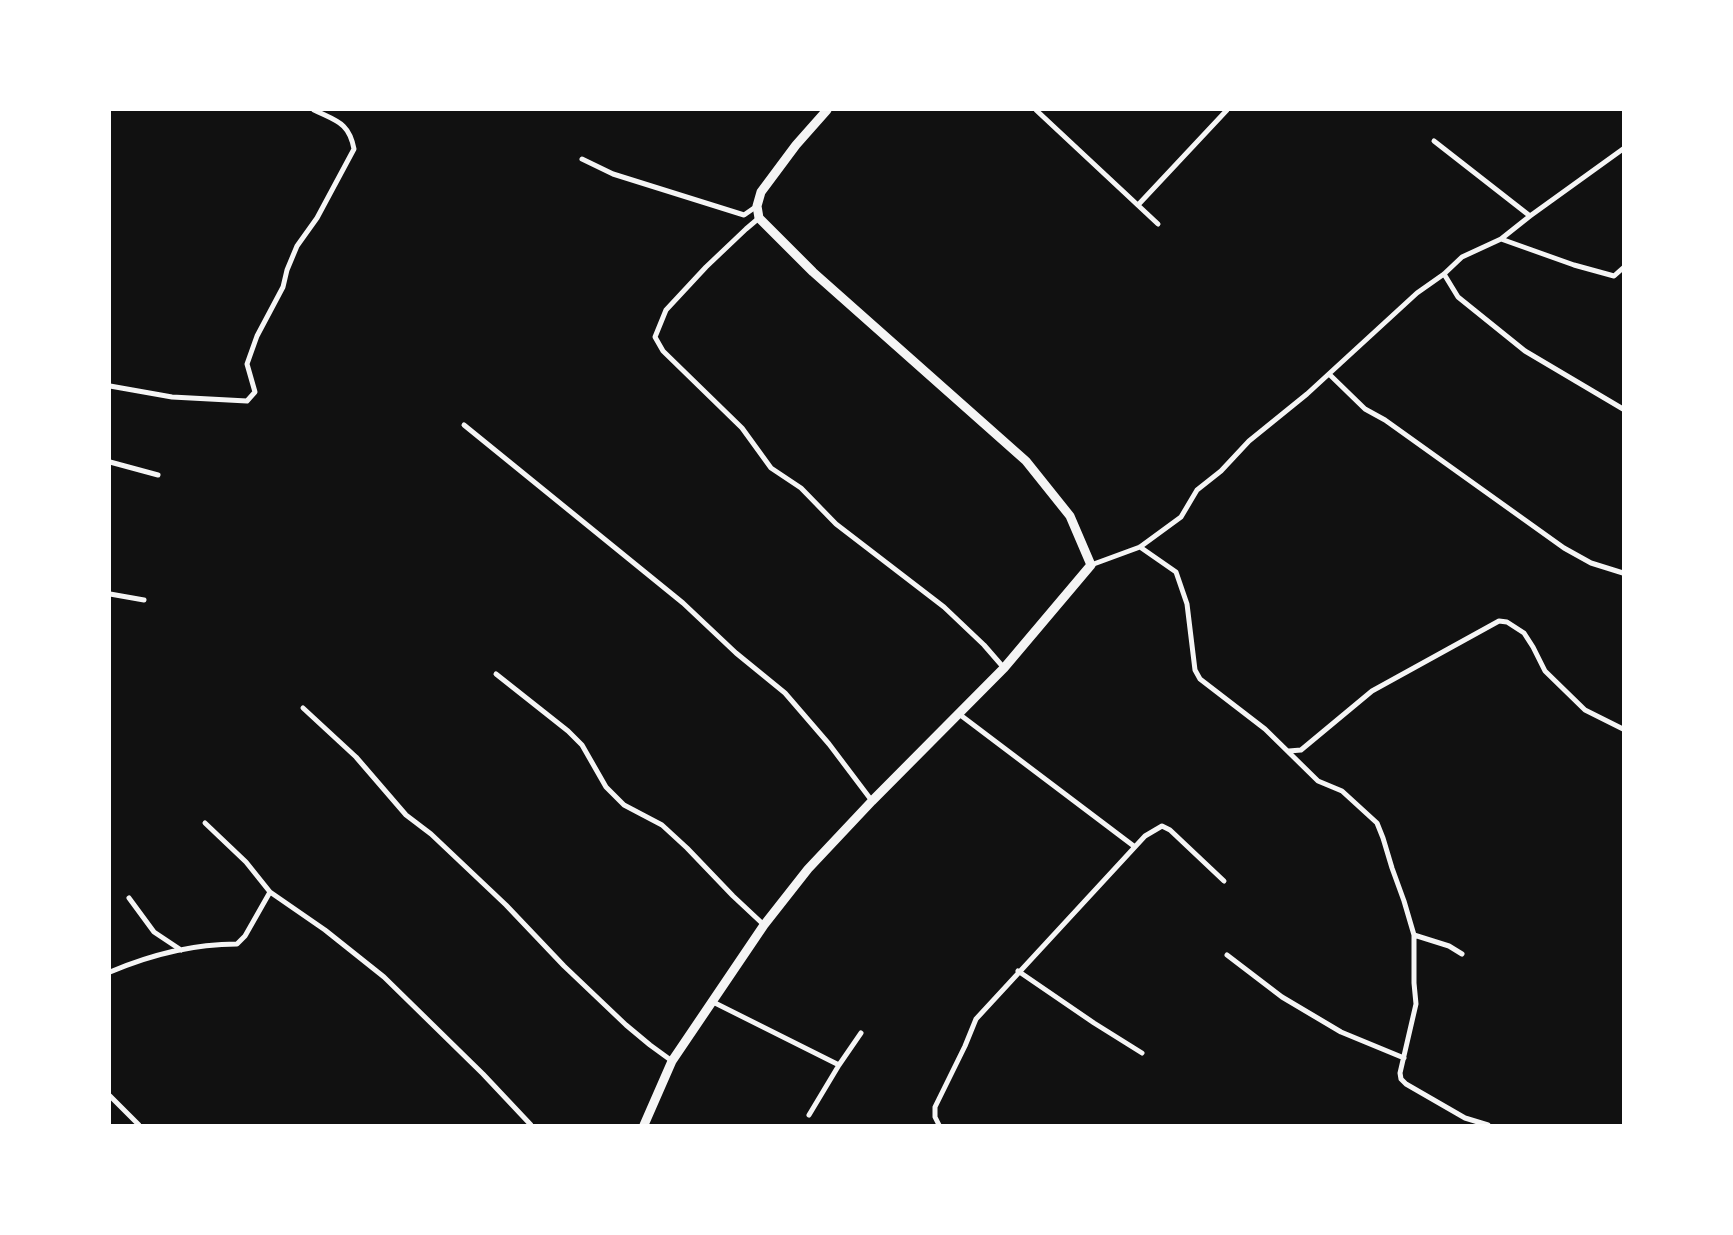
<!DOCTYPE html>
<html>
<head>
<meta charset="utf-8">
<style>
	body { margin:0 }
	#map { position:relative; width:1733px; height:1235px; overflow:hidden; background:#111; font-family:"Golos Text",sans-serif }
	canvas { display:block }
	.frame { position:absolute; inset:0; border:111px solid #fff; pointer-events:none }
</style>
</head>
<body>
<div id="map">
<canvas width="1733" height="1235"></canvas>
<div class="frame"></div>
</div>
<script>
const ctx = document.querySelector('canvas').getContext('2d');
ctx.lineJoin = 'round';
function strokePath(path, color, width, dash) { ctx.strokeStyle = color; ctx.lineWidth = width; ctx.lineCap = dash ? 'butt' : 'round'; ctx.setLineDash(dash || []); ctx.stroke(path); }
const minor = new Path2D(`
	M1036,110L1158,224
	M1434,141L1530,216
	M582,159L613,174L744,215L757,206
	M1138,205L1227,110
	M759,218L746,229L706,267L666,310L655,337L663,351L742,428L771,468L801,488L836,524L944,607L984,645L1004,668
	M1501,239L1574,265L1614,276L1623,268
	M1444,274L1458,297L1525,351L1623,409
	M1329,374L1365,409L1385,420L1564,548L1591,563L1623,573
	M110,386L172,397L247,401L255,392L247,364L257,336L283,287L287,270L297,246L317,218L354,149C349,122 336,121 314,110
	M464,425L683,603L736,653L785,693L829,744L872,801
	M110,462L158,475
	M1140,547L1176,572L1187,604L1195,670L1200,679L1265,729L1318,781L1342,791L1377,823L1383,838L1392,868L1404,901L1414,935V983L1416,1004L1400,1073L1401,1079L1406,1084L1465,1118L1488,1125
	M1091,565L1140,547L1181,517L1197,490L1221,471L1249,441L1307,394L1417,293L1444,274L1462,257L1501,239L1530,216L1623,149
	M110,594L144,600
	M496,674L568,731L582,745L606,787L624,805L662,825L687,848L733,896L764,925
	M303,708L356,757L406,815L431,834L506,905L564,966L626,1025L650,1045L672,1061
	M959,714L1135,847
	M1289,751L1301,750L1372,691L1499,621L1507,622L1524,633L1533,647L1545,671L1585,710L1623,729
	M205,823L246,862L270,892L325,930L384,977L483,1074L531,1125
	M129,898L154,932L181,950
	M1414,935L1449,946L1462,954
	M1227,955L1282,997L1341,1032L1404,1058
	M1018,971L1094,1023L1142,1053
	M110,972C150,955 194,944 237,944L245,936L270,892
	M711,1001L839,1065
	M110,1096L139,1125
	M809,1115L839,1065L861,1033
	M939,1125L935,1117V1107L965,1046L976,1019L1145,836L1162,826L1170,830L1224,881`);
const tertiary = new Path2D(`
	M644,1125L672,1061L764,925L808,869L872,801L1004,668L1091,565L1070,516L1026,461L813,272L759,218L757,206L761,192L796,145L827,110`);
strokePath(minor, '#f5f5f5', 5);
strokePath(tertiary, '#f5f5f5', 9);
</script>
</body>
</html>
